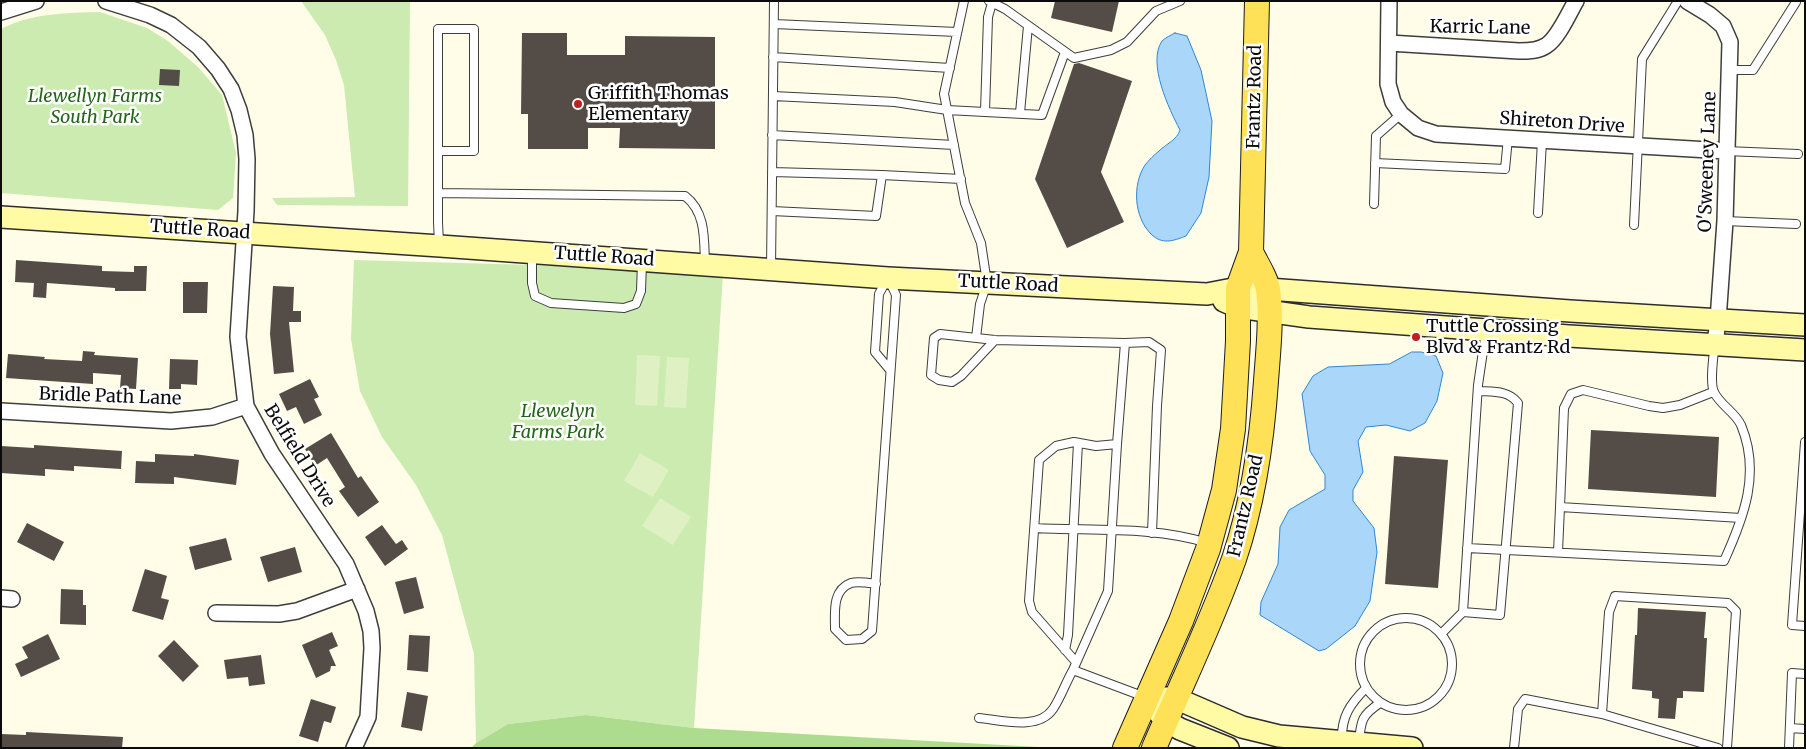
<!DOCTYPE html>
<html>
<head>
<meta charset="utf-8">
<style>
	body { margin:0 }
	#map { position:relative; width:1806px; height:749px; overflow:hidden; background:#fffce8; font-family:Merriweather,serif }
	canvas { display:block }
	.frame { position:absolute; inset:0; border:2px solid #0b0b0b; pointer-events:none }
</style>
</head>
<body>
<div id="map">
<canvas width="1806" height="749"></canvas>
<div class="frame"></div>
</div>
<script>
const ctx = document.querySelector('canvas').getContext('2d');
ctx.lineJoin = 'round';
function fill(path, color) { ctx.fillStyle = color; ctx.fill(path, 'evenodd'); }
function strokePath(path, color, width, dash) { ctx.strokeStyle = color; ctx.lineWidth = width; ctx.lineCap = dash ? 'butt' : 'round'; ctx.setLineDash(dash || []); ctx.stroke(path); }
function write(font, color, halo, rows, align = 'center') {
  ctx.font = font + ' Merriweather,serif'; ctx.lineWidth = 5; ctx.setLineDash([]); ctx.textBaseline = 'middle'; ctx.strokeStyle = halo; ctx.fillStyle = color; for (const [text, x, y, turn = 0] of rows) {
    ctx.save(); ctx.translate(x, y); ctx.rotate((+turn || 0) * Math.PI / 180); ctx.textAlign = isNaN(turn) ? turn : align; if (halo) ctx.strokeText(text, 0, 0); ctx.fillText(text, 0, 0); ctx.restore();
  }
}
const green = new Path2D(`
	M301,1H410L408,206L277,205L272,198L355,197L344,85L336,60L325,35Z
	M100,12L147,28L168,41L198,67L222,95L236,153L233,198L218,210L1,193V29C32,13 66,13 100,12Z
	M354,260L532,265L723,274L694,728L586,715L508,724L476,743L474,654L442,535L416,485L382,437L360,391L351,339Z`);
const forest = new Path2D(`
	M586,715L694,728L1057,748H471L476,743L508,724Z`);
const pitch = new Path2D(`
	M637,355L660,356L657,406L635,405Z
	M667,357L689,358L686,408L664,407Z
	M640,453L669,470L653,497L624,481Z
	M660,498L691,517L673,545L642,526Z`);
const water = new Path2D(`
	M1175,33L1187,36L1201,70L1212,121L1209,177L1201,213L1186,236C1173,241 1162,245 1151,234C1134,217 1132,185 1145,165C1149,160 1154,155 1159,151C1166,144 1177,140 1180,130C1169,109 1147,63 1162,41C1165,38 1171,35 1175,33Z
	M1412,352H1421L1436,356L1443,373L1437,401L1425,423L1410,431L1386,425L1366,427L1358,441L1363,472L1353,490V501L1374,528L1377,552L1370,601L1355,626L1326,649L1319,651L1260,615L1261,602L1278,564L1280,527L1289,510L1325,489V475L1310,451L1302,394L1313,376L1328,367L1389,364Z`);
const building = new Path2D(`
	M1055,1H1119L1112,32L1051,18Z
	M522,33H567V55H625V36L715,37V149L619,148L620,128H588V149H528V114H521Z
	M1079,63L1132,81L1101,172L1124,222L1067,248L1035,179L1074,64Z
	M160,69L180,70L179,86L159,85Z
	M16,260L102,266V271L134,272V266H147L146,291H115V288L47,283L46,298L33,297L34,283L15,282Z
	M183,282H208L207,313H183Z
	M273,286L294,287L293,311H301V322H289L294,372L274,374L270,334Z
	M83,351L95,352L94,355L138,358L136,389L120,388L121,375L93,373V384L6,378L8,354L45,357L44,359L82,361Z
	M170,359L198,360L197,385L181,384V389H169Z
	M310,379L319,397L314,399L322,415L304,424L296,407L287,411L279,394Z
	M1591,430L1719,437L1716,497L1588,489Z
	M331,433L358,478L361,476L379,502L358,517L339,491L345,487L327,458L315,466L305,449Z
	M34,445L122,451L121,469L74,466V471L45,469V476L1,473V446L34,448Z
	M155,454L194,456V454L239,460L236,485L174,477V484L135,483L136,461L155,462Z
	M1394,456L1448,460L1438,588L1385,584Z
	M27,523L64,542L54,561L17,542Z
	M382,525L396,544L402,540L408,549L385,566L365,537Z
	M226,538L232,560L195,570L189,547Z
	M295,547L302,572L268,582L260,557Z
	M145,569L167,576L161,598L169,600L163,620L132,611Z
	M416,577L424,608L404,614L395,582Z
	M61,589L83,590V605H86V625L60,624Z
	M1638,608L1706,612L1704,638H1707L1704,692L1683,691V698H1677L1675,719L1658,718L1659,699L1652,698V691L1632,689L1635,635H1637Z
	M332,632L338,646L329,650L336,666H331L330,671L316,678L302,645Z
	M48,634L60,659L21,677L15,664L28,658L22,647Z
	M409,635L430,636L428,672L407,670Z
	M174,640L199,666L183,682L158,656Z
	M261,655L265,684L249,686L248,677L227,679L224,660Z
	M407,692L428,696L422,731L401,727Z
	M311,699L336,707L331,723L324,721L318,742L299,736Z
	M26,732L123,737L122,748H1V734L26,735Z`);
const lane = new Path2D(`
	M964,1L944,94L965,203L981,243L987,283L980,304L976,338
	M989,1L1005,9L1074,58L1111,50L1127,42L1156,11L1180,1
	M774,24L957,32
	M773,57L950,68
	M1730,70H1753L1796,2
	M773,96L895,102L947,110L1042,115L1065,52
	M985,112L988,17L992,3
	M1020,113L1028,26
	M772,135L954,145
	M438,151H474V29H438V222L439,244
	M1726,151L1798,154
	M1375,163L1505,169L1508,138
	M772,172L882,175
	M438,193L685,196C706,212 704,239 705,264
	M1374,204L1376,136L1401,114
	M772,211L876,216L882,175L961,179
	M1538,213L1542,141
	M1725,221L1796,224
	M1634,225L1642,59L1678,1
	M532,255V283L535,296L551,303L624,308L636,304L641,291L642,262
	M771,269L774,1
	M887,279L879,294L875,352L890,370
	M995,340L961,376L952,382L939,380L931,375L934,338L940,334L995,340L1125,343L1149,342L1161,350L1157,406L1152,533
	M1805,442L1792,625L1805,626
	M1560,507L1564,408L1571,394L1583,390L1649,406L1663,408L1680,405L1713,392
	M1035,528C1090,531 1154,526 1208,543
	M1467,548L1724,561C1744,517 1761,473 1741,425C1735,412 1720,405 1714,392C1710,384 1713,356 1715,347
	M1558,552L1560,507L1741,518
	M876,584C869,583 858,581 851,583C832,590 835,612 835,629L846,640L862,639L872,631L896,295L889,280
	M1463,612L1500,615L1518,403C1508,390 1493,392 1478,391
	M1360 664a46 46 0 1 1 92 0a46 46 0 1 1-92 0Z
	M1441,634L1463,612L1478,385L1486,331
	M1065,650L1068,635L1078,443
	M1076,662L1032,612L1029,601L1039,460L1056,446L1074,442L1096,446L1117,444L1125,343
	M1073,670L1108,591L1117,444
	M1602,714L1609,612L1615,596L1728,603L1736,611L1727,748
	M979,718C1001,720 1038,731 1053,709C1061,697 1066,682 1073,670L1145,697
	M1790,728L1805,729
	M1342,741C1341,717 1350,704 1366,688
	M1359,741C1361,720 1362,715 1380,703
	M1514,748L1518,709L1525,699L1602,714L1718,748
	M1789,748L1792,673L1805,674`);
const street = new Path2D(`
	M106,1L150,15L171,25L199,47L218,69L231,89L239,110L245,135L247,159L246,211L238,337L246,406L272,454L346,564L366,611L371,631L372,648L368,717L354,748
	M1389,1L1388,84L1393,102L1401,114L1418,128L1436,134L1726,151
	M1687,1L1710,15L1723,26L1730,42L1725,221L1718,320L1715,344
	M1,12L36,1
	M1389,43L1519,51C1528,51 1539,51 1547,45C1558,38 1569,13 1576,1
	M1,411L171,421L212,417L246,406
	M1,598L12,599
	M216,613L279,614L297,611L357,589`);
const secondary = new Path2D(`
	M1,217L440,246L888,278L1207,294L1238,288L1268,289L1570,311L1805,325
	M1224,301L1238,307L1309,317L1569,336L1805,350
	M1147,698H1175L1242,727L1279,736L1412,748
	M1155,708L1166,721L1180,729L1228,748`);
const primary = new Path2D(`
	M1125,748L1181,621L1208,549L1224,490L1233,429L1238,341V288L1251,252L1257,1
	M1154,748C1181,685 1211,624 1234,559C1253,503 1262,440 1266,381C1268,353 1272,318 1268,290C1267,279 1256,263 1251,252`);
const markers = [
	[578,104,5,"#c11f1d"],
	[1416,337,5,"#c11f1d"]
];
const streetNames = [
	["Karric Lane",1480,28,1],
	["Frantz Road",1255,97,-89],
	["Shireton Drive",1562,123,4],
	["O'Sweeney Lane",1708,162,-88],
	["Tuttle Road",200,230,4],
	["Tuttle Road",604,257,4],
	["Tuttle Road",1008,284,3],
	["Bridle Path Lane",110,397,2],
	["Belfield Drive",299,456,58],
	["Frantz Road",1246,506,-77]
];
const poiNames = [
	["Griffith Thomas",588,94],
	["Elementary",588,115],
	["Tuttle Crossing",1426,327],
	["Blvd & Frantz Rd",1426,348]
];
const parkNames = [
	["Llewellyn Farms",95,97],
	["South Park",95,118],
	["Llewelyn",558,412],
	["Farms Park",558,433]
];
fill(green, '#cbebb1');
fill(forest, '#addc8f');
fill(pitch, '#dff1c3');
fill(water, '#aad7f9');
strokePath(water, '#2e87d4', 1);
fill(building, '#544d47');
strokePath(lane, '#3e3e3e', 10);
strokePath(street, '#3e3e3e', 18);
strokePath(secondary, '#2d2d2d', 24);
strokePath(primary, '#1c1c1c', 26);
strokePath(lane, '#fff', 8);
strokePath(street, '#fff', 15);
strokePath(secondary, '#fffaa3', 21);
strokePath(primary, '#ffe158', 24);
for (const [x, y, r, color] of markers) { const dot = new Path2D(); dot.arc(x, y, r, 0, 2 * Math.PI); ctx.fillStyle = color; ctx.fill(dot); strokePath(dot, '#fff', 2); }
write('18px', '#0b0b0b', '#fff', streetNames);
write('18px', '#0b0b0b', '#fff', poiNames, 'left');
write('italic 18px', '#246519', '#fff', parkNames);
</script>
</body>
</html>
